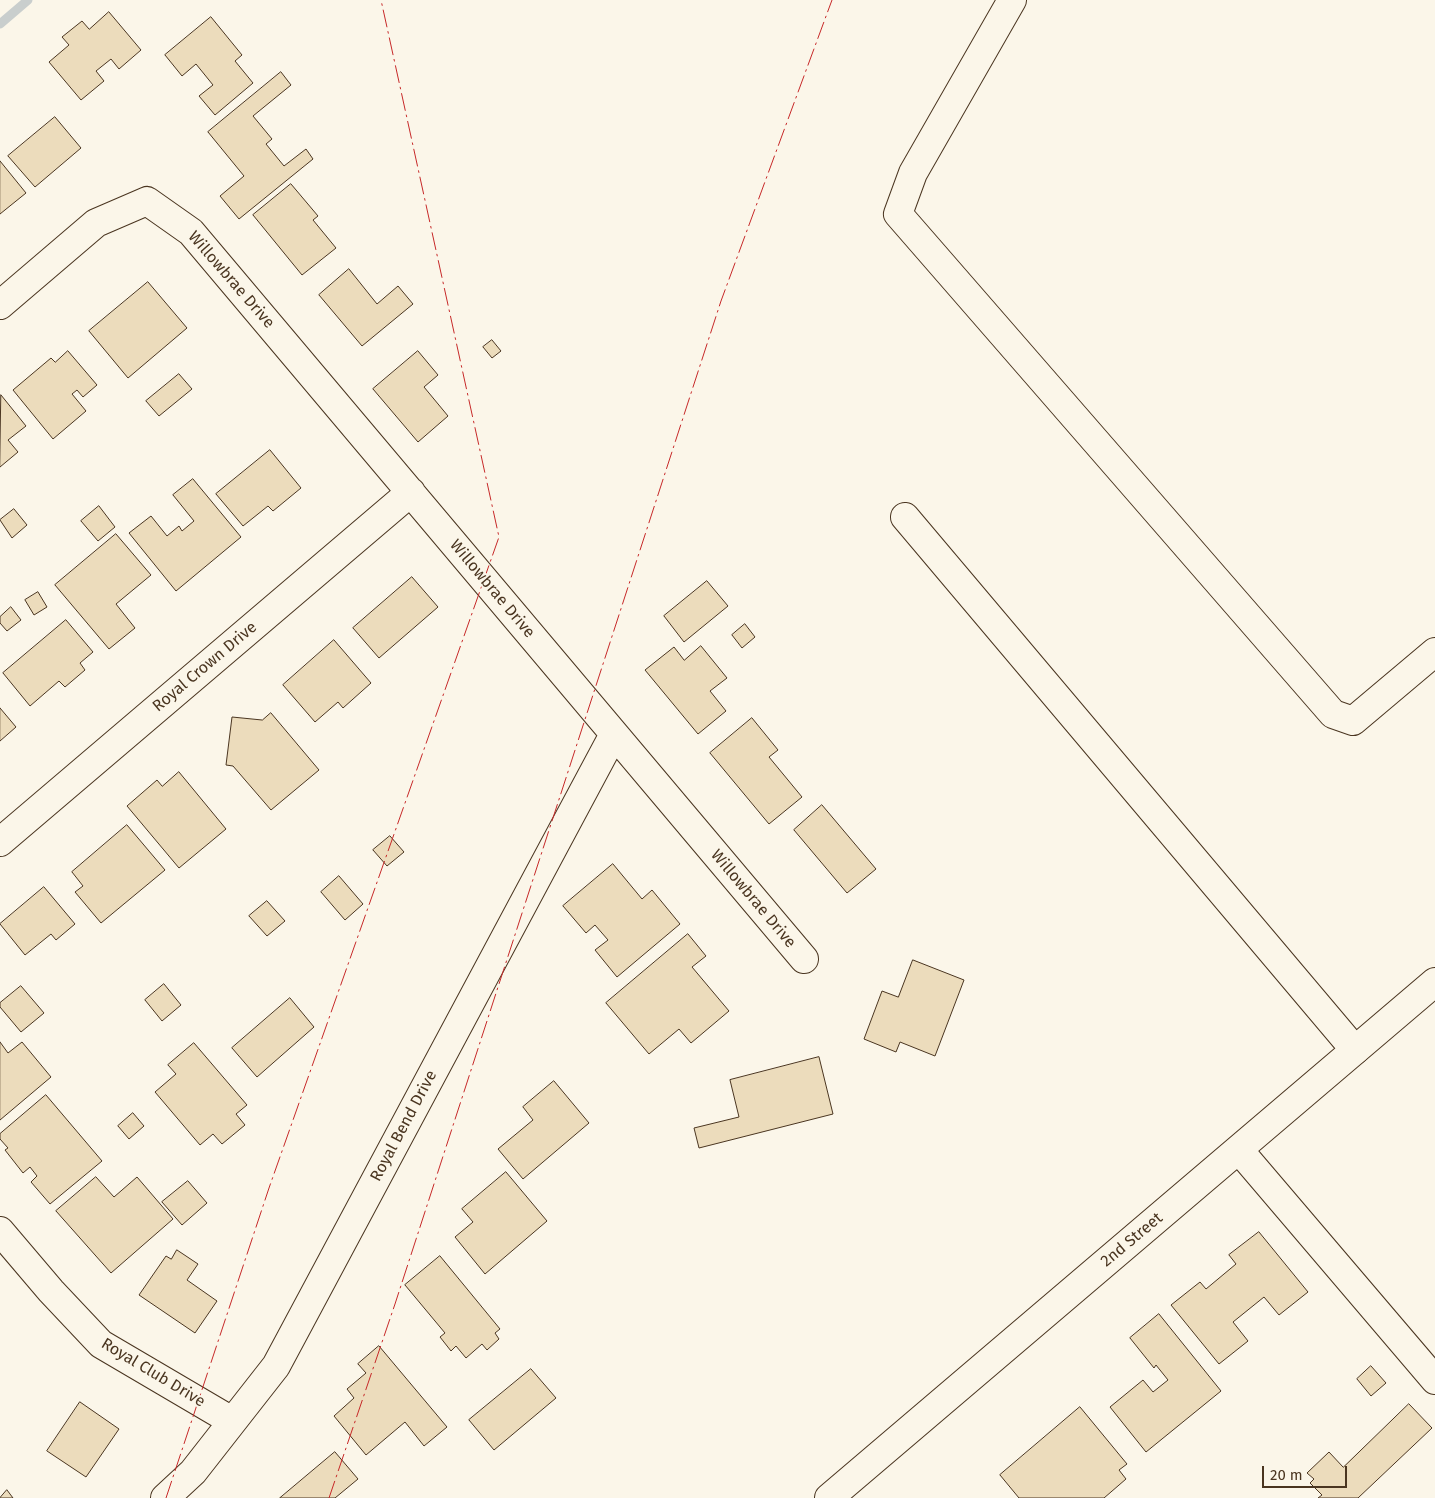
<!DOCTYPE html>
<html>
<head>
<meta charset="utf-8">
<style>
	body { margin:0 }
	#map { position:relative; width:1435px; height:1498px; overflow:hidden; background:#fbf6e9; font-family:"Fira Sans",sans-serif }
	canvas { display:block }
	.scale { position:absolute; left:1262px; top:1466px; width:85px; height:22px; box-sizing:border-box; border:2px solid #4a3520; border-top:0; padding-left:6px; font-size:15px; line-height:18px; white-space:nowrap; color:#4a3520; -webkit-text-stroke:4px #fbf6e9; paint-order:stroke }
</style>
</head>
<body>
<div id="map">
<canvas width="1435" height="1498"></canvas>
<div class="scale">20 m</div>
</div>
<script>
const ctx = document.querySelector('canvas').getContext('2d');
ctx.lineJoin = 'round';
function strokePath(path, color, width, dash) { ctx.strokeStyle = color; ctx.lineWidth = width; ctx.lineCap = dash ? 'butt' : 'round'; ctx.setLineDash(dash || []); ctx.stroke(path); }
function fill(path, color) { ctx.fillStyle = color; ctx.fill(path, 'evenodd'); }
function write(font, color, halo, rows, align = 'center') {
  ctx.font = font + ' "Fira Sans",sans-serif'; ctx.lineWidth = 4; ctx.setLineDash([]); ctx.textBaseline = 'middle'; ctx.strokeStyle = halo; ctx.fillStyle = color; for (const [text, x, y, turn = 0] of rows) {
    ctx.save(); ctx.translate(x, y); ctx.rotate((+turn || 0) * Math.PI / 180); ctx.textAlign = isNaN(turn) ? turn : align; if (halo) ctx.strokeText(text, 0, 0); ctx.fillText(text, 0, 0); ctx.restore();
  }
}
const stream = new Path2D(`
	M0,24L28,0`);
const building = new Path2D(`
	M109,12L141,50L119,69L111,59L96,71L104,81L81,100L49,62L69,45L62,37L82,21L89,29Z
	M211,17L242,55L235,61L253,83L215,115L199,96L213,85L196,64L182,76L165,55Z
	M281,72L291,85L253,116L272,139L266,144L284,166L306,149L313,159L239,219L220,196L244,176L208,132Z
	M55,117L81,148L35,187L8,156Z
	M0,161L26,193L0,214Z
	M291,184L318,216L313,220L336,248L302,275L253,215Z
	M349,269L377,304L398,286L413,304L362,346L319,295Z
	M148,282L187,328L128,378L89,331Z
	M492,340L501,351L492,358L483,347Z
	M68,351L97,385L83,397L77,390L72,394L86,411L53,439L13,390L51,358L55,362Z
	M418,351L438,375L424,387L448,416L418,442L373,389Z
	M179,374L192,389L159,416L146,401Z
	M1,395L26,426L8,440L18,452L0,467Z
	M270,450L301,488L273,511L268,506L243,526L216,494Z
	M193,479L241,537L176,591L129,533L151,516L167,536L179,526L182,531L194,521L173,495Z
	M99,506L115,527L98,541L81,521Z
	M14,509L27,525L12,538L0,520Z
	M116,534L151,575L116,604L135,628L109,649L55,585Z
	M412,577L438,607L379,658L353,628Z
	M707,581L728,606L684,642L664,616Z
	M38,592L47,607L34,615L25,600Z
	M11,607L21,620L7,631L0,623V617Z
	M66,620L93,652L80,663L85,670L65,687L59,681L30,706L3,673Z
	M745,624L755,637L742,648L732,635Z
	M334,640L371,683L343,708L338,702L315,722L283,685Z
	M701,646L727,678L710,691L726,711L698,734L645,670L674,647L684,660Z
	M0,708L16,727L0,741Z
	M271,713L319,770L271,810L233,766L226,765L232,717L262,720Z
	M752,718L778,750L769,757L802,797L769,824L710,753Z
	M179,772L226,829L179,868L127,806L157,780L162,786Z
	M822,805L876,869L847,893L794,830Z
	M127,825L165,870L101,923L75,892L83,886L72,872Z
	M390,836L404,852L387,866L373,850Z
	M613,864L642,899L652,890L680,924L617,977L595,950L608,940L595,925L586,933L563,906Z
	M339,876L363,904L345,920L321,892Z
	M44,887L75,924L56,940L51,934L25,955L0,924Z
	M267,901L285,921L267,936L249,916Z
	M688,934L706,956L692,967L729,1011L691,1043L679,1029L649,1054L606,1003Z
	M913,960L964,980L935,1056L900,1042L896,1052L864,1039L882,991L898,997Z
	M164,984L181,1005L162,1021L145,1000Z
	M21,986L44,1013L21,1032L0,1007V1003Z
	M290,998L314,1027L257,1077L232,1048Z
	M0,1042L8,1053L22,1042L51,1077L0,1120Z
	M194,1043L247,1105L236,1114L245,1125L222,1144L213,1134L200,1145L155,1092L176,1074L168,1065Z
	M819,1057L833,1114L699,1148L694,1128L739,1117L730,1080Z
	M554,1081L589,1123L523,1179L498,1149L533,1120L523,1107Z
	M46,1095L102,1161L50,1204L31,1182L37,1176L30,1167L23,1173L5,1150L8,1148L0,1139V1134Z
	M133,1113L144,1126L129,1139L118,1126Z
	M506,1172L547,1221L485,1274L455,1237L473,1222L462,1209Z
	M96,1177L114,1197L137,1177L173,1219L111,1273L56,1211Z
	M188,1181L207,1203L182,1225L162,1202Z
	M1259,1232L1308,1292L1279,1315L1264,1297L1233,1322L1248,1341L1219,1364L1171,1305L1200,1282L1206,1289L1236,1264L1229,1255Z
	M177,1250L198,1264L187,1280L217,1301L195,1333L139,1295L166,1256L171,1259Z
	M440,1256L500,1329L495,1333L499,1339L487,1350L482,1344L466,1358L456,1346L451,1351L440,1337L445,1333L405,1285Z
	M1159,1314L1221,1391L1146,1452L1110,1407L1143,1380L1153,1392L1168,1380L1156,1365L1154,1368L1130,1338Z
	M379,1346L447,1427L424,1446L405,1422L366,1455L334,1416L354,1398L347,1389L366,1373L358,1364Z
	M1371,1366L1386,1383L1371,1396L1357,1379Z
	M531,1369L556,1398L494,1450L469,1420Z
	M80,1402L119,1429L86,1477L47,1451Z
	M1409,1404L1432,1428L1358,1498H1318L1322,1495L1310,1483L1314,1479L1307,1473L1329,1452L1343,1467Z
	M1080,1407L1127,1464L1119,1470L1126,1479L1104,1498H1019L1000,1475Z
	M335,1452L358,1479L335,1498H280Z
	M7,1490L13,1498H0Z`);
const minor = new Path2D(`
	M1012,0L913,173L898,214L1333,714L1353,721L1435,652
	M0,305L96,223L147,201L191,232L804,959
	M905,517L1355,1050
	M0,842L411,492
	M1239,1150L1435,1380
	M0,1231L51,1291L101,1344L232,1421
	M165,1498L193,1472L276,1366L614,734`);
const major = new Path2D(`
	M829,1498L1435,982`);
const power = new Path2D(`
	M166,1498L269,1188L499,537L381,0
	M329,1498L395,1304L721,301L832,0`);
const streetNames = [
	["Willowbrae Drive",231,280,49],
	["Willowbrae Drive",492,589,50],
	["Royal Crown Drive",205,667,-40],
	["Willowbrae Drive",753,899,50],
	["Royal Bend Drive",404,1126,-62],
	["2nd Street",1132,1240,-40],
	["Royal Club Drive",153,1373,31]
];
strokePath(stream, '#c9cecd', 9);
fill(building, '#ecdcbc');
strokePath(building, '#4a3520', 1);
strokePath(minor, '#4a3520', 30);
strokePath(major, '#4a3520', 30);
strokePath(minor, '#fbf6e9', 28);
strokePath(major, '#fbf6e9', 28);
strokePath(power, '#c62828', 1, [18, 4, 2.5, 4]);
write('16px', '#4a3520', '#fbf6e9', streetNames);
</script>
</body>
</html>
